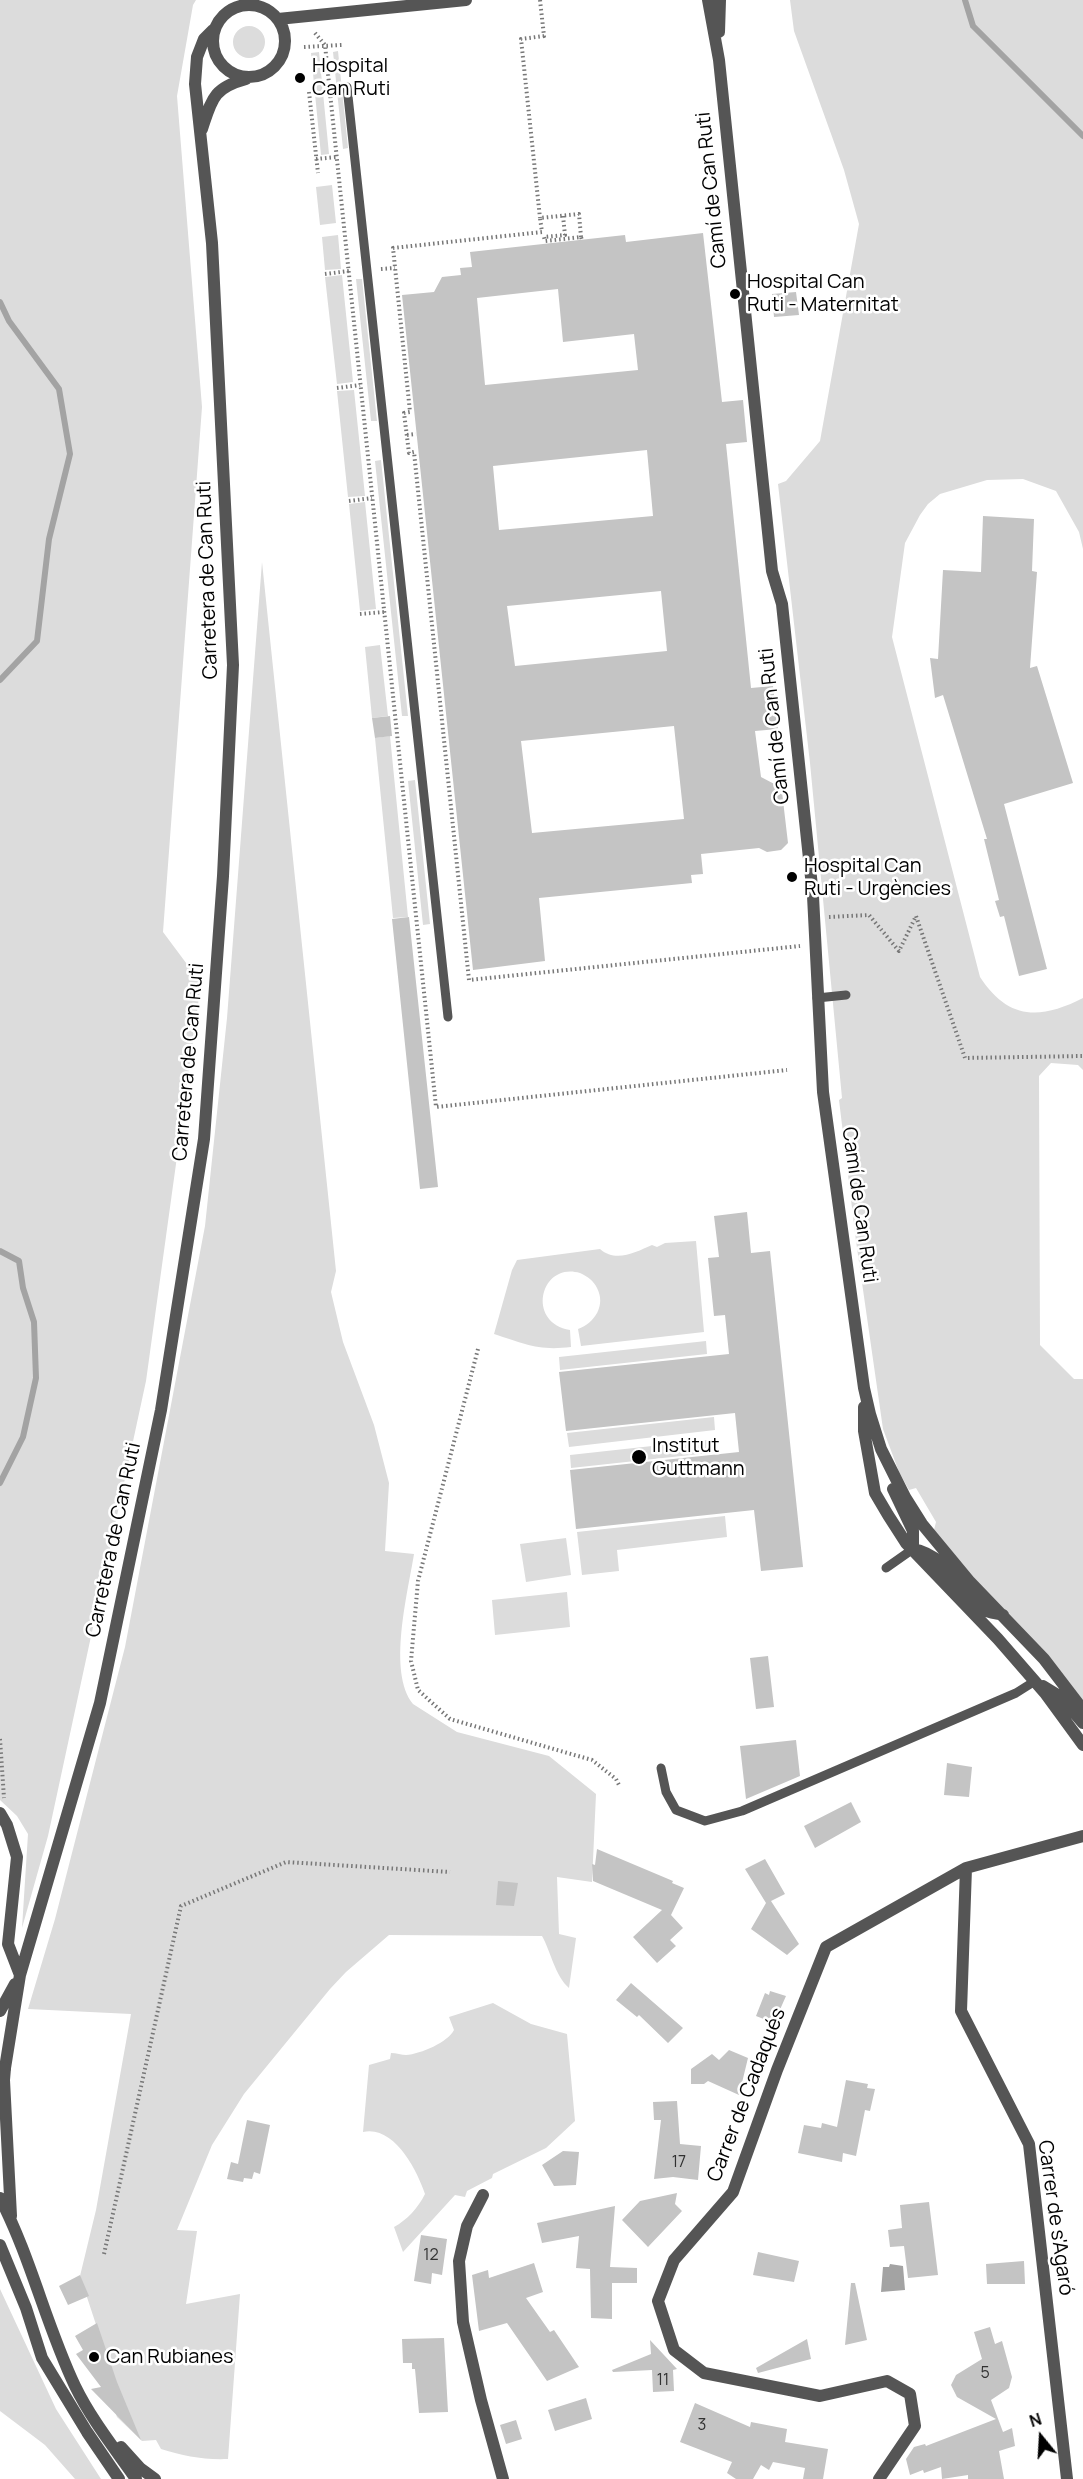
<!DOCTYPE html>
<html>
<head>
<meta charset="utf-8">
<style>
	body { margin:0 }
	#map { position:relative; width:1083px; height:2479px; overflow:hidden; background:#fff; font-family:Manrope,sans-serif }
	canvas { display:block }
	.north { position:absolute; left:1011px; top:2407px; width:60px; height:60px; -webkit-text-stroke:4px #fff; paint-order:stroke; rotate:342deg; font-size:16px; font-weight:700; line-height:24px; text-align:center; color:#000 }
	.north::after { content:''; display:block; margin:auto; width:21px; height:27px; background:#000; clip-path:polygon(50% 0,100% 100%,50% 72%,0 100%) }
</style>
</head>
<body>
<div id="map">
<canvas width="1083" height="2479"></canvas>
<div class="north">N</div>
</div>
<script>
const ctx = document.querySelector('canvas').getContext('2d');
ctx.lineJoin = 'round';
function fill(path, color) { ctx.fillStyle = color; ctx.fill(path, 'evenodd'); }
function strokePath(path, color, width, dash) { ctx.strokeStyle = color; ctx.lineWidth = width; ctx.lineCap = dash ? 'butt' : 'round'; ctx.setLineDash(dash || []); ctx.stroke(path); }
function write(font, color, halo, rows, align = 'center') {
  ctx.font = font + ' Manrope,sans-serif'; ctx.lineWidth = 5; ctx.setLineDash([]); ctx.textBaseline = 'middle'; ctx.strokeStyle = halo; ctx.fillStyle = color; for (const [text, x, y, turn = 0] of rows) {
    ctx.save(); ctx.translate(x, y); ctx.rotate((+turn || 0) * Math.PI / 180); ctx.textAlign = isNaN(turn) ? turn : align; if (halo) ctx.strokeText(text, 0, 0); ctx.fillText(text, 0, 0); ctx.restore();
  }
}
const green = new Path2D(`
	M0,0H196L193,5L177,96L202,407L163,932L201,983L146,1381L48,1836L22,1928L28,1834L17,1816L0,1800Z
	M790,0H1083V549L1079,532L1056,491L1023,479L987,480L940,494L928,504L920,515L905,543L892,637L980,977C1008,1020 1040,1020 1083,998V1070L1078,1065L1051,1063L1039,1076L1040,1345L1074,1379H1083V1701L971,1576L934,1530L936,1522L916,1488L909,1490L899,1472L883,1429L856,1241L839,1100L842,1098L810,763L778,484L786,481L820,441L859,224L844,170L794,31Z
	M233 42a16 16 0 1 1 32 0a16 16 0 1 1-32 0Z
	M338,51L348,148L343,149L333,52Z
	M319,52L329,154L321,155L311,53Z
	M332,185L336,223L320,225L316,187Z
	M338,235L341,269L325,270L322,237Z
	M342,275L353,382L337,384L325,277Z
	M356,279H362L377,421H371Z
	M354,390L365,496L348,497L337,391Z
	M381,460L408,716H402L375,461Z
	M365,502L376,609L360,611L349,504Z
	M262,562L336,1271L331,1292L343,1342L374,1425L389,1483L385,1551L414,1554C408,1592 387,1672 413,1704L457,1732L549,1756L596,1794L592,1882L557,1877L559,1934L576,1938L569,1988C555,1976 551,1952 542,1936L389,1935L346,1972L330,1989L244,2094L212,2145L177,2230L197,2231L186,2304L240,2294L228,2459C203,2460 184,2456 161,2449L156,2440L142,2441L117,2417L103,2378L109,2364L80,2276L96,2210L131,2014L28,2009L55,1919L125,1647L205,1226L227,1018Z
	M380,645L388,716L372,718L365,647Z
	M390,736L408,917L393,918L375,738Z
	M415,780L430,924L423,925L408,781Z
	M696,1241L704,1332L581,1346L578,1329C595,1323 606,1305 597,1288C594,1281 587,1276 580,1273C541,1261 525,1322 570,1330L571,1347C538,1351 525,1344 494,1334L512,1270L517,1260L600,1249C616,1263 636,1252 652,1245L657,1247L665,1243Z
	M706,1341L707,1354L560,1370L559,1357Z
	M714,1417L715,1430L569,1447L567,1433Z
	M716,1439L718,1452L571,1468L570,1455Z
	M725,1516L727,1537L617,1550L619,1571L582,1575L577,1532Z
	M566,1538L571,1575L526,1582L520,1544Z
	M567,1592L570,1627L495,1635L492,1600Z
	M493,2003L531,2024L567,2034L575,2121L546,2148L493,2174L492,2178L467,2191L465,2197L455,2195L403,2252L394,2227C407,2220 418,2208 425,2194C417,2170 394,2125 363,2132L369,2065L390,2059L391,2053C396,2053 402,2055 406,2055C421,2054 448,2042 454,2030L449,2017Z
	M0,2289L56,2409L101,2479H75L45,2445L0,2411Z`);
const water = new Path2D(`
	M890,2264L903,2266L905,2290L881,2292L883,2267H889Z`);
const stream = new Path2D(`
	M965,0L973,26L1083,136
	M0,302L9,321L59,389L70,454L49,539L37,641L0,680
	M0,1251L19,1261L23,1288L34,1322L36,1378L23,1437L0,1483`);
const building = new Path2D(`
	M703,233L722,402L743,400L747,442L726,444L751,688L773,686L778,729L755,731L761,777L780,787L782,792L788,843L781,850L767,852L759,848L701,854L703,874L691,875L692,883L539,898L545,961L473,970L402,295L434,292L442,277L461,275L460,268L472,267L470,252L625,235L626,242ZM558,289L563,342L634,334L638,370L485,385L477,298ZM647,450L653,516L499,530L493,466ZM661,591L667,651L515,666L507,606ZM674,726L684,819L532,833L521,741Z
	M796,292L799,315L774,317L772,294Z
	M983,516L1034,519L1032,571L1037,572L1030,668L1037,666L1073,783L1004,804L1047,969L1019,976L1004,916L1000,917L995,901L999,900L984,839H987L943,695L935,698L930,658L938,659L943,570L981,572Z
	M390,716L392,736L375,738L372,718Z
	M409,917L438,1187L420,1189L392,919Z
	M747,1212L751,1253L770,1251L803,1567L761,1571L754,1510L576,1529L570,1470L739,1452L735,1413L566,1431L559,1372L729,1354L725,1315L714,1316L708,1258L719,1257L714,1216Z
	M768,1656L774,1707L756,1709L750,1658Z
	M796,1740L800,1776L746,1799L740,1746Z
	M947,1763L972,1767L969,1797L944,1795Z
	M851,1802L861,1822L815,1848L804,1826Z
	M597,1849L673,1881L672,1883L684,1888L671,1915L683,1928L670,1940L676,1946L657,1963L633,1937L662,1910L593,1881L592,1864L595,1865Z
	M765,1859L785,1894L771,1901L799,1944L787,1955L751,1929L766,1903L745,1869Z
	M498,1881L518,1883L514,1906L496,1905Z
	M631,1983L683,2028L668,2043L639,2015L637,2017L616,2000Z
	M770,1991L786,1996L774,2023L756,2016L765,1993L769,1995Z
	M729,2050L748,2058L739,2095L708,2081L704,2084H691V2069L712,2054L719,2060Z
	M846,2080L868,2084L867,2088L875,2089L870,2111L865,2110L856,2156L843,2153L842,2162L798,2153L804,2125L821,2128L822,2123L837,2127Z
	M677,2101L680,2144L701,2146L698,2180L673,2177L654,2179L661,2120H654L653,2102Z
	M247,2120L270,2125L260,2174L254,2172L252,2179L244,2178L243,2182L227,2179L231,2162L238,2164Z
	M563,2151L579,2152L576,2185L554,2186L542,2165Z
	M677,2193L675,2204L682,2211L648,2247L622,2220L640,2201Z
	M929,2202L938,2275L908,2278L904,2246L890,2247L888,2230L902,2228L900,2205Z
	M615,2206L610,2267L637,2268V2283H612V2319L591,2318L590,2269L576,2268L579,2236L542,2243L537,2223Z
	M421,2235L447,2239L442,2275L432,2273L431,2284L414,2281Z
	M758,2252L799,2261L794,2282L753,2275Z
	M1024,2261L1025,2284H987L986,2264Z
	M534,2263L543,2292L526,2298L550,2332L554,2330L579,2367L547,2381L507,2323L479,2331L472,2275L488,2270L489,2278Z
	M80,2275L89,2296L68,2305L59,2286Z
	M851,2283H855L867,2340L845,2345Z
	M97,2323L117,2382L141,2440L91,2389L101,2387L76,2354L83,2350L75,2336Z
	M990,2327L995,2344L1002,2341L1012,2377L1009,2388L991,2400L1003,2432L1012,2428L1015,2446L999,2451L1004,2479H968V2475L942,2479L941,2467L924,2473L923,2470L910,2475L906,2459L914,2447L925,2444L926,2446L996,2419L957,2397L951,2385L956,2375L982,2359L974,2332Z
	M444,2338L448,2412L419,2413L415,2369H412V2363H403L402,2339Z
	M807,2339L811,2359L758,2373L756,2368Z
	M650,2340L677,2369L673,2370L674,2391L653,2392L652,2370L613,2372L612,2370L651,2354Z
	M586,2398L592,2419L555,2431L548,2410Z
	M695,2403L750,2427L751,2422L787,2429L785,2442L828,2449L823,2479H803L805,2468L773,2462L769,2470L761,2465L753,2479H736L727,2473L732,2462L680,2442Z
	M516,2420L522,2439L506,2444L500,2425Z`);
const path = new Path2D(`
	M540,0L544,36L521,39L540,218
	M315,33L325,45L436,1107L787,1070
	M304,47L342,45
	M309,92L318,173
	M316,159L337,157
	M563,216L565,235L544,237L545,241L581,237L582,240
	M581,237L579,214L540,218L542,232L393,248L410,412L404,413L409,453L414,452L469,980L800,946
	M381,269L395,268
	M325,274L349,271
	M337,388L360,385
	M407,435L416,434
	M349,501L372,498
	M360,614L384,612
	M829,917L869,915L899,951L916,916L965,1058L1083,1056
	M478,1349L418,1581L411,1661L418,1690L450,1719L592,1760L616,1779L619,1785
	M0,1739L4,1798
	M104,2254L181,1906L286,1862L450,1872`);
const service = new Path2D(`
	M347,87L448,1017
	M817,998L846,995
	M886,1568L913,1549
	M661,1768L666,1792L676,1810L705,1821L742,1811L1016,1693L1035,1681`);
const minor = new Path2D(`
	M708,0L719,60L772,571L782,604L813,896L823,1092L864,1388L870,1414L881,1449L905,1497L922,1524L970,1582L1044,1659L1083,1710
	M213 41a36 36 0 1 1 72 0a36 36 0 1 1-72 0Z
	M278,19L466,0
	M719,32L720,0
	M202,129C212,99 213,88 246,79
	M864,1407V1431L875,1493L888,1515L906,1543L998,1639L1045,1693L1083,1745
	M893,1489L913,1531V1549
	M913,1549C948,1556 959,1591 985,1610C990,1613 997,1613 1003,1615
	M1043,1686L1061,1697L1083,1723
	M0,1813L7,1825L17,1857L8,1944L20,1975
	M966,1868L961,2011L1029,2144L1067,2479
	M0,2011L15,1984
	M5,2068L20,1975L100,1703L161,1410L204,1139L223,876L233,665L212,243L195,84L197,57L204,39L213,30
	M483,2195L467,2226L459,2261L463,2322L481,2400L503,2479
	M879,2479L915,2426L910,2394L887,2381L820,2396L704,2373L674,2350L658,2301L674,2260L733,2192L777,2070L826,1947L966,1868L1083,1836`);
const tertiary = new Path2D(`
	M5,2068L4,2080L11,2216
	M0,2198C31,2258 46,2325 75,2386C91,2419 115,2449 136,2479
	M0,2245L26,2308L42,2358L87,2432L119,2479
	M121,2447L140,2468L155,2479`);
const markers = [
	[300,78,6,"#000"],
	[735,294,6,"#000"],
	[792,877,6,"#000"],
	[639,1457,8,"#000"],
	[94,2357,6,"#000"]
];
const numberNames = [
	["17",679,2163],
	["12",431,2256],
	["5",985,2374],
	["11",663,2381],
	["3",702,2426]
];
const poiNames = [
	["Hospital",312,66],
	["Can Ruti",312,89],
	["Hospital Can",747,282],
	["Ruti - Maternitat",747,305],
	["Hospital Can",804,866],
	["Ruti - Urgències",804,889],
	["Institut",652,1446],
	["Guttmann",652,1469],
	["Can Rubianes",106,2357]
];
const streetNames = [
	["Camí de Can Ruti",712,190,-96],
	["Carretera de Can Ruti",208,580,-92],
	["Camí de Can Ruti",775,726,-96],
	["Carretera de Can Ruti",189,1062,-85],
	["Camí de Can Ruti",859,1205,82],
	["Carretera de Can Ruti",114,1540,-78],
	["Carrer de Cadaqués",747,2095,-69],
	["Carrer de s'Agaró",1055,2218,82]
];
fill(green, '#dcdcdc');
fill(water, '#a3a3a3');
strokePath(stream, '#a3a3a3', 6);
fill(building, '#c4c4c4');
strokePath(path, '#777', 4, [1.5, 3]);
strokePath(service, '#555', 9);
strokePath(minor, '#555', 12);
strokePath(tertiary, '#555', 12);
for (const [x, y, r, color] of markers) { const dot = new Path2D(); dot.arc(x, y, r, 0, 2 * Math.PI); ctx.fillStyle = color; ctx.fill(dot); strokePath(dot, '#fff', 2); }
write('16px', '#313131', null, numberNames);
write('20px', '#000', '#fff', poiNames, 'left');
write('20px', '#000', '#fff', streetNames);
</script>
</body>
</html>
